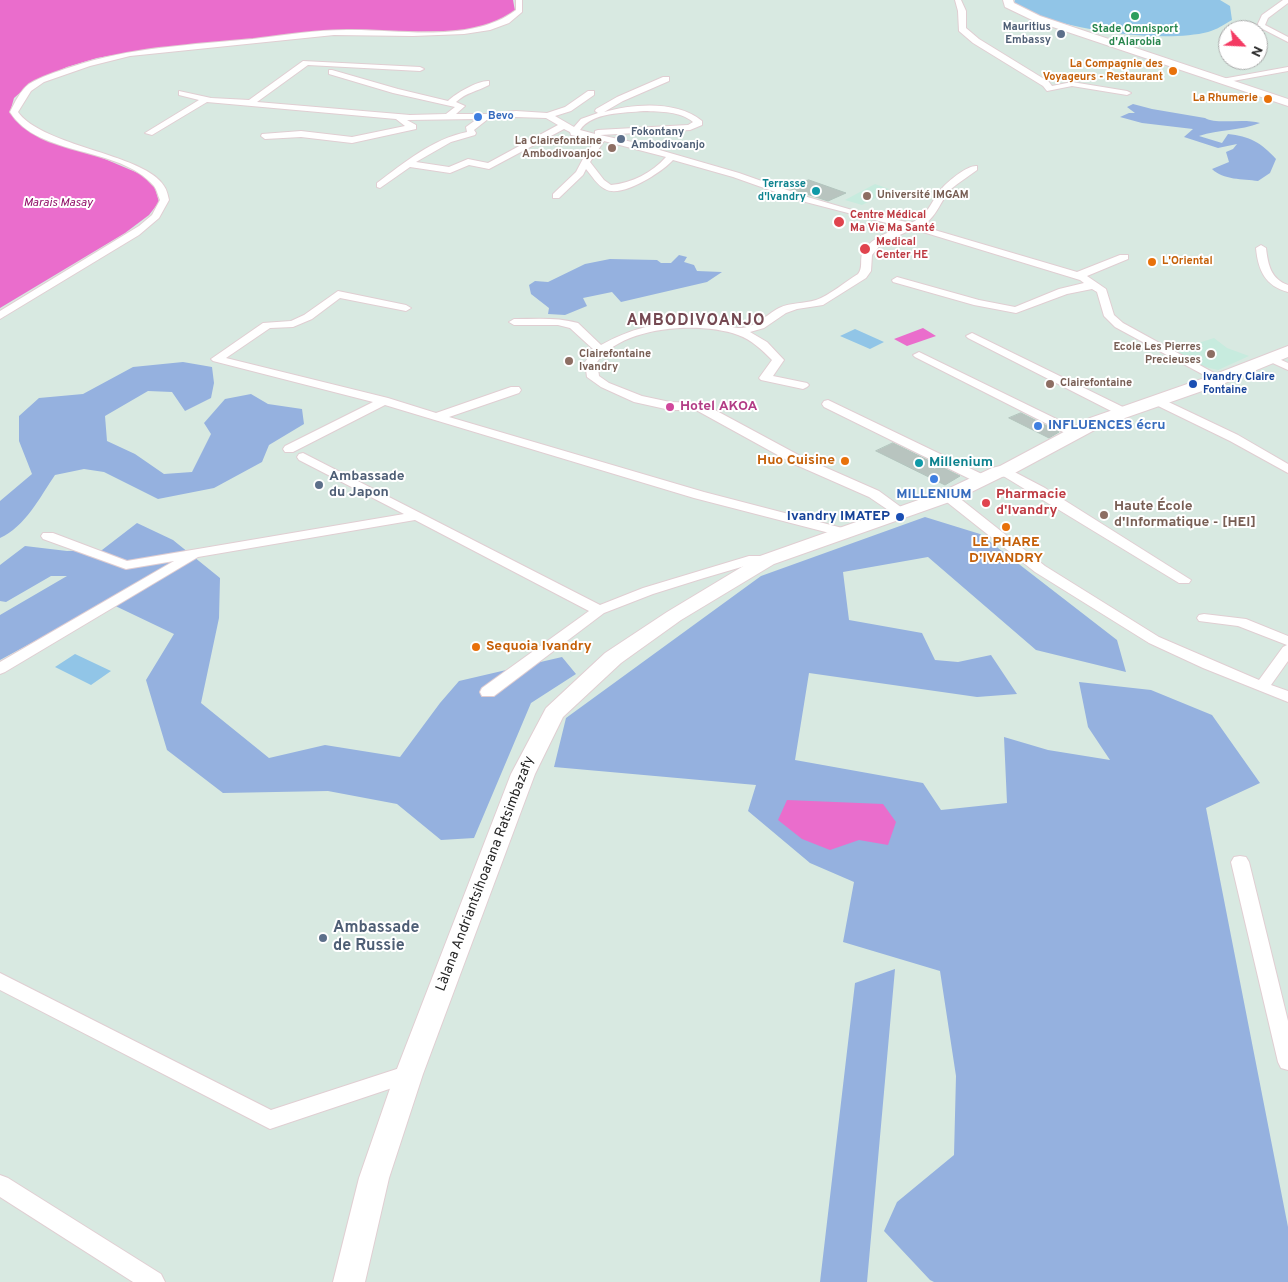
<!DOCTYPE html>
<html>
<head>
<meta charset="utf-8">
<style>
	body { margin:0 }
	#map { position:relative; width:1288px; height:1282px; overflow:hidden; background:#d8e9e1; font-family:Overpass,sans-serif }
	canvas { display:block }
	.north { position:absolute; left:1218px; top:20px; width:50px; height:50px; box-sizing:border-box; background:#fff; border:1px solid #a9a9a9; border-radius:50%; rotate:115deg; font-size:14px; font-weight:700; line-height:20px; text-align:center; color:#272727 }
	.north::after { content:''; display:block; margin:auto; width:18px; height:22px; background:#f43b63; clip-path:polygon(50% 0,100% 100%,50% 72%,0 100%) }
</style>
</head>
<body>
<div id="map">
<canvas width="1288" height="1282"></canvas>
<div class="north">N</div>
</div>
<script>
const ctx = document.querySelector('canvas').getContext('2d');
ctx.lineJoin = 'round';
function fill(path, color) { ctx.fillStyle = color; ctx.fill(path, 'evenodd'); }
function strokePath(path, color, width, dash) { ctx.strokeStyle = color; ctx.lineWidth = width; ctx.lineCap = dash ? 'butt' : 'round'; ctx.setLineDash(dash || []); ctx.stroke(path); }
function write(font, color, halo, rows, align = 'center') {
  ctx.font = font + ' Overpass,sans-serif'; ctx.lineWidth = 4; ctx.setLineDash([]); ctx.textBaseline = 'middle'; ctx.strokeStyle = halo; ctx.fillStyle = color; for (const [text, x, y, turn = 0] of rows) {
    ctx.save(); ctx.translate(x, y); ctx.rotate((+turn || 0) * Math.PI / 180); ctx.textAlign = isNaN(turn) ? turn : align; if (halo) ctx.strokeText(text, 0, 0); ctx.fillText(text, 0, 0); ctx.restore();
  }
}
const education = new Path2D(`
	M875,184L889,189L887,190L890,191L862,205L845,200Z
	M1214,338L1227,348L1249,356L1218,370L1201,366L1175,353L1180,349Z`);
const green = new Path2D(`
	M1133,104L1152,109L1205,118C1217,125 1243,118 1260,123C1240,131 1219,129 1199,136L1222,143L1228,134C1249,136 1262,143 1276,159L1270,173L1258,181C1243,179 1223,180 1212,169L1229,162L1226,152L1233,149L1237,144L1218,148L1184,137L1193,129L1142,123L1120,117L1129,113H1135L1127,107Z
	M679,255L687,257L684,262L694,265L697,271L722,272L707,282L621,302L612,292L583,298L587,306L565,315L548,314L549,308L531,294L529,285L535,281L548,282L585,264L610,259L657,260L661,263H671Z
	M183,362L212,367L214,383L211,398L185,411L172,392L148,391L105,416L107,441L135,454L164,474L192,472L211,434L204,423L225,399L251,394L268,404L302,409L304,424L269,445L262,462L214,488L158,499L104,472L84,469L55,475C40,497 25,527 0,538V501L32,474L19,441V416L39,398L83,394L133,367Z
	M925,517L980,534L1117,640L1126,672L1036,650L928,557L843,572L849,620L922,633L935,660L958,662L991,655L1017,694L977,697L809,673L795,760L923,783L941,810L1007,803L1004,737L1048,750L1110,760L1088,727L1079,682L1151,690L1212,715L1260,783L1206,808L1288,1227V1282H934L930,1280L884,1231L897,1202L954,1155L956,1076L940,971L843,942L854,882L810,863L748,811L756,785L554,767L566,718L761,576Z
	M137,523L173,540L220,578L219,618L201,703L269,758L325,745L400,757L440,703L459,681L562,657L576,674L531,703L474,838L441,840L397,804L328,791L223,793L167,750L146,680L174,634L107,602L0,660V615L67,576H51L6,602L0,601V565L25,546L67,551L102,550Z
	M895,969L867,1282H820L855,983Z`);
const pitch = new Path2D(`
	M1015,0H1220L1230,6L1232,20C1225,24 1216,30 1208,32C1161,44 1056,29 1013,5Z
	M855,329L884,342L870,349L840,336Z
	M75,654L111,671L91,685L55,667Z`);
const water = new Path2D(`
	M0,0H513L515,11L489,26L461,31L313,34L131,52L97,58L67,67L31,83L14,98L10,112L20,123L145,176L155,188L159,202L149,215L125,233L0,308Z
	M923,328L936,336L907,346L894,339Z
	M787,800L883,804L896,822L888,845L859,840L830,850L802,839L778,820Z`);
const building = new Path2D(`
	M809,180L846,193L828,201L788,188Z
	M1021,413L1059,432L1049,438L1009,418Z
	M893,443L960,476L945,485L876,451Z`);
const street = new Path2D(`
	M516,0H522V12L509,23L490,30L464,34L413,36L334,35L130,56L90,66L44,82L31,91L18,112C37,139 108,151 139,167C148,171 159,178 164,186C167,190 168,196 169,200L159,218L139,235L0,319V311L139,226L152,215L160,200C158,196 157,190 154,186C119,145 39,158 10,112C15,102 20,91 29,84C42,76 56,72 71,67C130,47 192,45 253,39C284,35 316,30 347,30C400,29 471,44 516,10Z
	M955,0H961L966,11V28L979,39L1049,82L1052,86L1072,82L1127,91L1131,93L1127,95L1072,86L1047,91L1043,86L973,43L959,31L958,11Z
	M1283,0H1288V3L1268,18L1265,25L1288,37V42L1257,26L1262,15Z
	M303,61L420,67L424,69L420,71L308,65L257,102L410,115L446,114L455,107L393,93L329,74V70H332L398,89L448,101C456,93 479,80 489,81V85C476,92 467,92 456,102L465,106L456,114H486L516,111L547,113L565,107L588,91H594V95L571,111L555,116L574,127L581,119L598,113L595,111L596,109L617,97L663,77H669V81L623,101L604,112C633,104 677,100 702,121V125L690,130L600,135L632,142L739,173L804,196L852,210L911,223C931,214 931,199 944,186C951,179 968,165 977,166V170C969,176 959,182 951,189C940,201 937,218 921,226L1077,272L1120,255H1128V259L1087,276L1106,289L1114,315L1123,323L1225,379L1219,383L1215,381L1115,327L1104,316L1097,292L1092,289L1067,294L1016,313L974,305L893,282L892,280L897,277L979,300L1015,307L1059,289L1084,283L1080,280L913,229L882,243L872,255L871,271L866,278L823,305L797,309L786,313L764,328L750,332L767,342L784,360L773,376L807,383L809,385L807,387L803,389L761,380L759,378L772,360C762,350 752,340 738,335C700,321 622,326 597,362L599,376L609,383L642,396L670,402L702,403L804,458L879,491L909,513L902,517L897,516L869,497L794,464L696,410H670L634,402L601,387L587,377L585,362L594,350L570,328L558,325H514L509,322L514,319C536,319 557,317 578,323L601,345C636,325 680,316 720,323C726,324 732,328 738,328C754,329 766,315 779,308C791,302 804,304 816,300C829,296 846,281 858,274C863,268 860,261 862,254C870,238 887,233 902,227L798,200L733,177L673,160C662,172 621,199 605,189C597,185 592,176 586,169L583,175L559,198H553V194L576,172L585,155L596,140L571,135L570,132L564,129L489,169L469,165L450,173L410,167L380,188L377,187V183C404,163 432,139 467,132L466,127L477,119L407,120L416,125V129L352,143L301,137L265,139L261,136L262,134L301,131L352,137L405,126L396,119L207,102L152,135L145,133L199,100L179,95V91L211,98L249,100ZM644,111C661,112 680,111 693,122L688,125L598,130L595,131V134L580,130C592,112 624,113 644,111ZM516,117L546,118L558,125L488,163L468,159L449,167L416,162L451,142L475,135L476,133L474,130L488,119ZM604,141L666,157C652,173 632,183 611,185L604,180L590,162Z
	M1288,67V71L1222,83L1218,81L1222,79Z
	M1261,245L1266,248C1268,265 1271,279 1288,285V292C1265,286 1258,270 1256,248Z
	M338,291L406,305L411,308L406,311L340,298L312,319L293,327L270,328L226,358L388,398L436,413L511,387H519L521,390L519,393L449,417L704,492L850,530L852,533L845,537L694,498L385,405L293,452H285L283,449L285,446L373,402L213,361L211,359L263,323L291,321L304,315Z
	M972,333L1127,409L1129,412L1127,415H1119L968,338L966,336Z
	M919,352L1079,430L1081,433L1079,436H1071L915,357L913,355Z
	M1270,355L1288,363V370L1266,360L1264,358L1266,356Z
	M1158,397L1238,435L1288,464V473L1230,441L1154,404L1152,401L1154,398Z
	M828,400L988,477L989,480L988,483H978L824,407L822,404L824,401Z
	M303,453L600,605L643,588L749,556H767L774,560L772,563H755L704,578L653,594L604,613L494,696H482L480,692L482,688L589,611L415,520L198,557L5,672L0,674V662L174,561L126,569L43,539L41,536L43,533H53L127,561L404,514L299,460L297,457L299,454Z
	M1005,467L1045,488L1191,580L1189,583H1179L1000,474L999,471L1000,468Z
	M948,492L953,493L1045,566L1159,637L1259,680L1283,647L1287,645L1238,626L1199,621L1197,618L1199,615L1204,614L1246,619L1288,636V661L1271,685L1288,691V702L1203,668L1149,643L1035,572L943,499L941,496Z
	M1240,856L1246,857L1249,862L1288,1021V1070L1281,1068L1278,1062L1231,862L1234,857Z
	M0,973L271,1110L409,1065L416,1068L419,1074L416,1080L270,1129L0,990Z
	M0,1175L8,1178L161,1274L165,1282H133L0,1197Z`);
const secondary = new Path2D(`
	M1003,0H1013L1014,3L1040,16L1288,99V106L1032,20L1005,7Z
	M1288,346V357L1225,383L1102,426L1011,475L1002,477L955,500L774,564L681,620L621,663L563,717L535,774L423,1074L389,1178L365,1282H333L359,1178L395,1074L511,774L546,708L605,653L667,612L760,556L941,492L992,468L1000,466L1090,418L1213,375Z`);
const markers = [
	[1135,16,5,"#2e9e5b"],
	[1061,34,5,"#5c6f8a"],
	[1173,71,5,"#e8710a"],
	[1268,99,5,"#e8710a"],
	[478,117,5,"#3f7fe0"],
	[621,139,5,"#5c6f8a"],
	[612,148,5,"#8d6e63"],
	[816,191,5,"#0f9aa8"],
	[867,196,5,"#8d6e63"],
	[839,222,6,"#e0444e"],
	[865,249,6,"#e0444e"],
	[1152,262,5,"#e8710a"],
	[1211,354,5,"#8d6e63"],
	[569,361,5,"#8d6e63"],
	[1050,384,5,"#8d6e63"],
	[1193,384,5,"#1a4fb4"],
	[670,407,5,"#d1479c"],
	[1038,426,5,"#3f7fe0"],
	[845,461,5,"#e8710a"],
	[919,463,5,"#0f9aa8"],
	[934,479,5,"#3f7fe0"],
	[319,485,5,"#5c6f8a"],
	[986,503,5,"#e0444e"],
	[1104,515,5,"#8d6e63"],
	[900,517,5,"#1a4fb4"],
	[1006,527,5,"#e8710a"],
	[476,647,5,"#e8710a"],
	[323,938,5,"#5c6f8a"]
];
const farServicenames = [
	["Mauritius",1051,28],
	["Embassy",1051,41],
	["Fokontany",631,133,"left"],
	["Ambodivoanjo",631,146,"left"]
];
const farLeisurenames = [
	["Stade Omnisport",1135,30],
	["d'Alarobia",1135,43]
];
const farFoodnames = [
	["La Compagnie des",1163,65],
	["Voyageurs - Restaurant",1163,78],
	["La Rhumerie",1258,99],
	["L'Oriental",1162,262,"left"]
];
const farShopnames = [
	["Bevo",488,117]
];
const farEducationnames = [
	["La Clairefontaine",602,142,"right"],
	["Ambodivoanjoc",602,155,"right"],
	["Université IMGAM",877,196],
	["Ecole Les Pierres",1201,348,"right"],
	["Precieuses",1201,361,"right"],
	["Clairefontaine",579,355],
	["Ivandry",579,368],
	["Clairefontaine",1060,384]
];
const farCulturenames = [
	["Terrasse",806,185],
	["d'Ivandry",806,198]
];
const farHealthnames = [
	["Centre Médical",850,216],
	["Ma Vie Ma Santé",850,229],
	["Medical",876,243],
	["Center HE",876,256]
];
const farTransitnames = [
	["Ivandry Claire",1203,378],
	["Fontaine",1203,391]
];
const farWaternames = [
	["Marais Masay",58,204]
];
const hotelNames = [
	["Hotel AKOA",680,407]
];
const shopNames = [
	["INFLUENCES écru",1048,426],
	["MILLENIUM",934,495,"center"]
];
const foodNames = [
	["Huo Cuisine",835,461],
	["LE PHARE",1006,543,"center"],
	["D'IVANDRY",1006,559,"center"],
	["Sequoia Ivandry",486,647,"left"]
];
const cultureNames = [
	["Millenium",929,463]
];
const serviceNames = [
	["Ambassade",329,477],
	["du Japon",329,493]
];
const healthNames = [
	["Pharmacie",996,495],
	["d'Ivandry",996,511]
];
const educationNames = [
	["Haute École",1114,507],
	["d'Informatique - [HEI]",1114,523]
];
const transitNames = [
	["Ivandry IMATEP",890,517]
];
const streetNames = [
	["Làlana Andriantsihoarana Ratsimbazafy",486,874,-69]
];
const farDistrictnames = [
	["AMBODIVOANJO",696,322]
];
const nearServicenames = [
	["Ambassade",333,929],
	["de Russie",333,947]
];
fill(education, '#c7ebde');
fill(green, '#95b1df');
fill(pitch, '#91c5e7');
fill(water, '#ea6dcc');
fill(building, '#b8c4bf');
strokePath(building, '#b2c4bd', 1);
strokePath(street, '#e0ced2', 2);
strokePath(secondary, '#e0ced2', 2);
fill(street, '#fff');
fill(secondary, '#fff');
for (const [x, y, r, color] of markers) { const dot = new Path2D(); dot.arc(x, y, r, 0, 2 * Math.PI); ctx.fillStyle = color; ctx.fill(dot); strokePath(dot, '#fff', 2); }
write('bold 11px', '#4e5e75', '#fff', farServicenames, 'right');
write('bold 11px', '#27864d', '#fff', farLeisurenames);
write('bold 11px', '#c56008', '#fff', farFoodnames, 'right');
write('bold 11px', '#366cbe', '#fff', farShopnames, 'left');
write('bold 11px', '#785e54', '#fff', farEducationnames, 'left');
write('bold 11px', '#0d838f', '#fff', farCulturenames, 'right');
write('bold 11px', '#be3a42', '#fff', farHealthnames, 'left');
write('bold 11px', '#164399', '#fff', farTransitnames, 'left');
write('italic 12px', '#911169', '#fff', farWaternames);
write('bold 14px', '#b23c85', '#fff', hotelNames, 'left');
write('bold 14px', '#366cbe', '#fff', shopNames, 'left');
write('bold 14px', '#c56008', '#fff', foodNames, 'right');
write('bold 14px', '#0d838f', '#fff', cultureNames, 'left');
write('bold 14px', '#4e5e75', '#fff', serviceNames, 'left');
write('bold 14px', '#be3a42', '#fff', healthNames, 'left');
write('bold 14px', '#785e54', '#fff', educationNames, 'left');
write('bold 14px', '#164399', '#fff', transitNames, 'right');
write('14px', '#272727', '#fff', streetNames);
ctx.letterSpacing = '1px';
write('bold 16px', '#754952', '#fff', farDistrictnames);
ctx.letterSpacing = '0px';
write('bold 16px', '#4e5e75', '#fff', nearServicenames, 'left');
</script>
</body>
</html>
